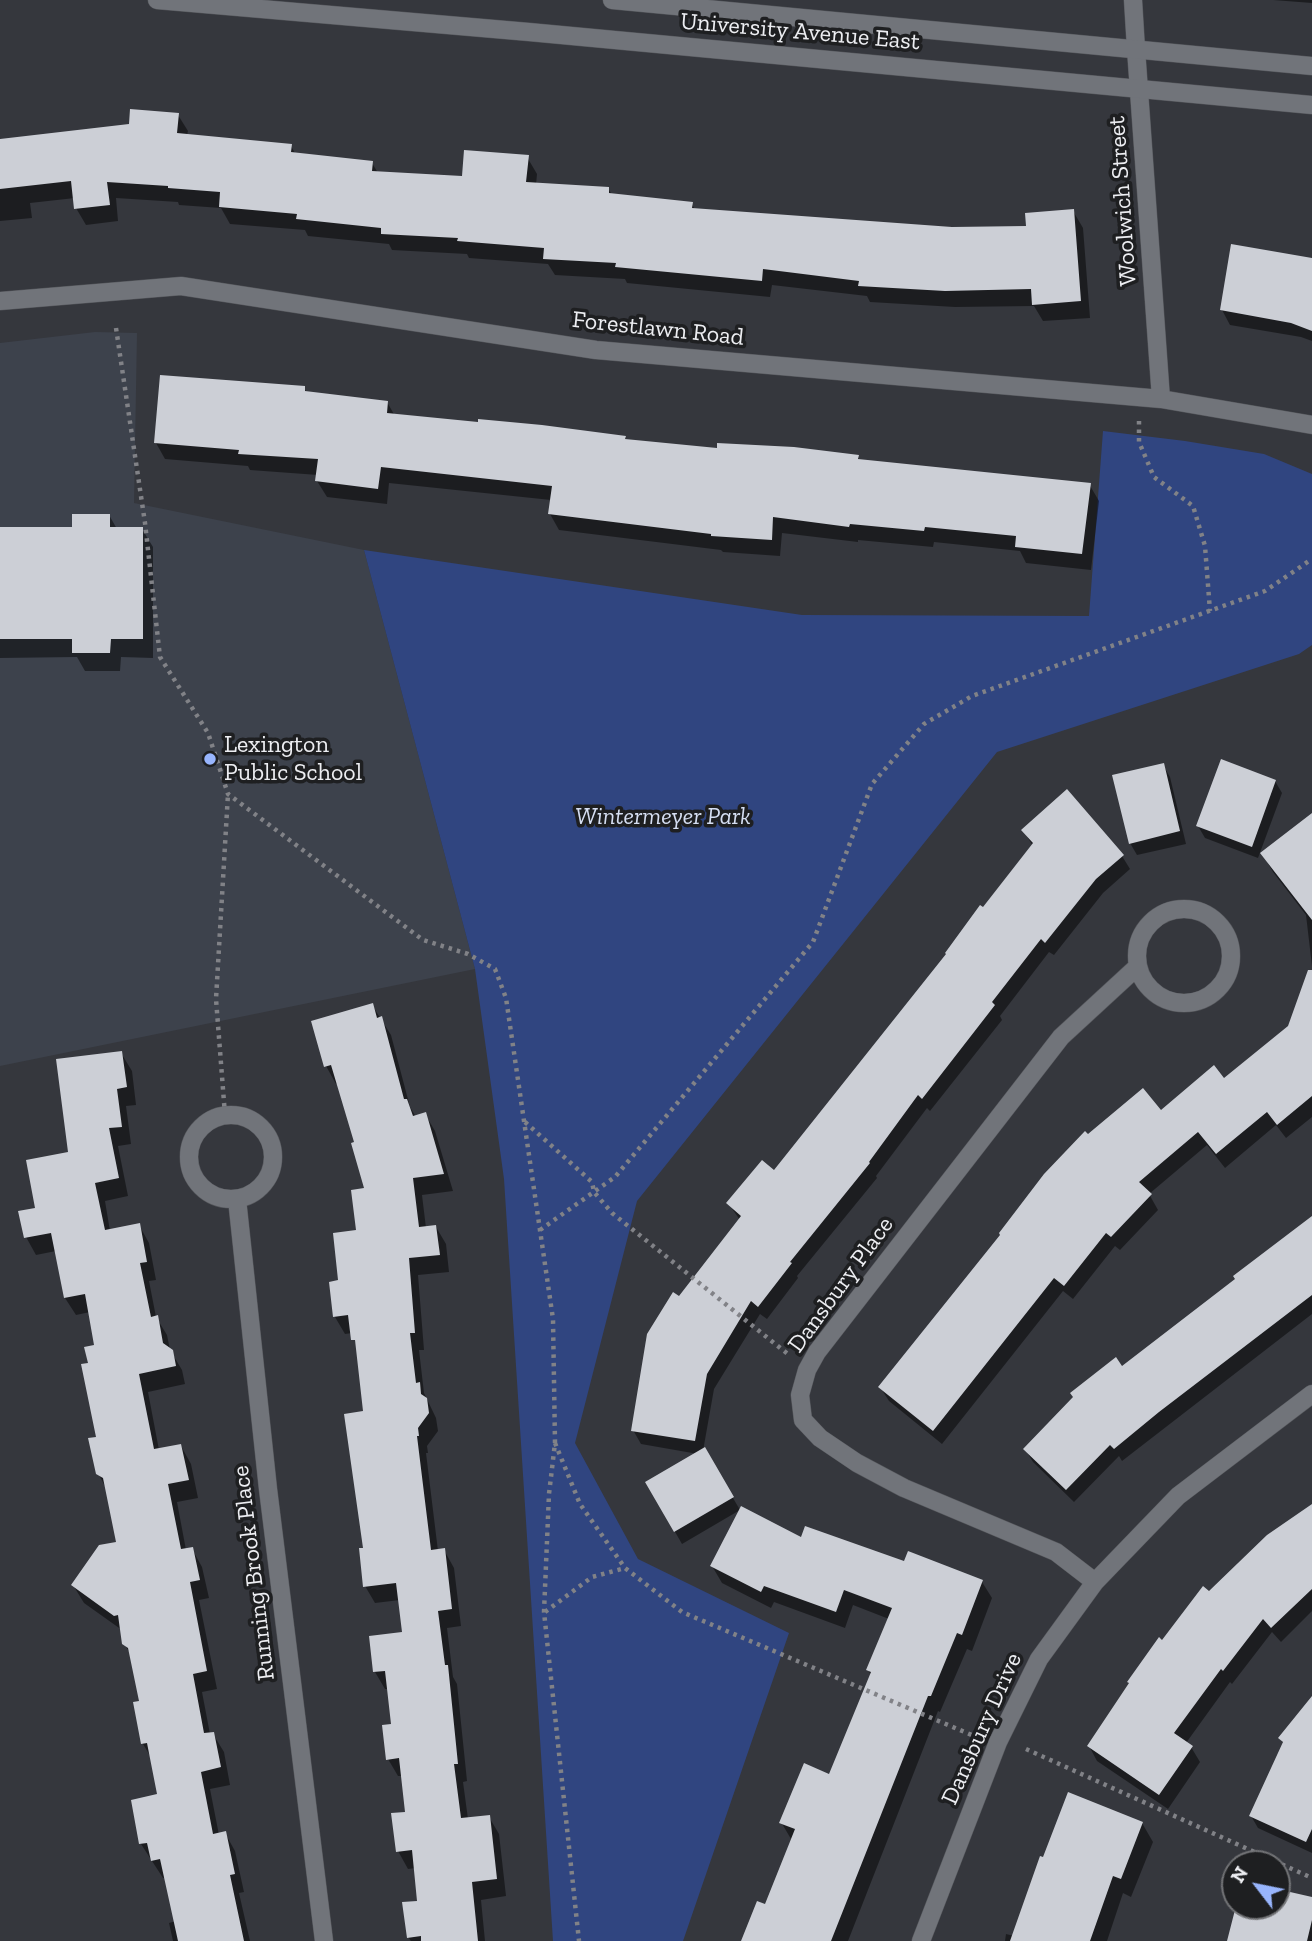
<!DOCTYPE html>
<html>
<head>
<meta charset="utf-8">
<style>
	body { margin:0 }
	#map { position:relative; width:1312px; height:1941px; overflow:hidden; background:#35373d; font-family:"Zilla Slab",serif }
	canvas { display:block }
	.north { position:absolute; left:1221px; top:1850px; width:70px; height:70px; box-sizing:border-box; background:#1e1f21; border:2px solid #717275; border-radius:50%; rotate:302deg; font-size:19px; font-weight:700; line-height:28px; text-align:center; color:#edeef2 }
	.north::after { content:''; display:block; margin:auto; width:24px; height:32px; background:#98b5fd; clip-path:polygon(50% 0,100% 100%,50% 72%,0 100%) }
</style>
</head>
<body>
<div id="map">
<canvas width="1312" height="1941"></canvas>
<div class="north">N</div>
</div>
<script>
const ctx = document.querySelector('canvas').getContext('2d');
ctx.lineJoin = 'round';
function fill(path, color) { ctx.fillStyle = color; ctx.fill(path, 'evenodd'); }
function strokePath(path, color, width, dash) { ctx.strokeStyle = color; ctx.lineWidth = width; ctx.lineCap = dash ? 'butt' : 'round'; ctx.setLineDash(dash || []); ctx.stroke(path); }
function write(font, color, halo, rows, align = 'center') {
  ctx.font = font + ' "Zilla Slab",serif'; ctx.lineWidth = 7; ctx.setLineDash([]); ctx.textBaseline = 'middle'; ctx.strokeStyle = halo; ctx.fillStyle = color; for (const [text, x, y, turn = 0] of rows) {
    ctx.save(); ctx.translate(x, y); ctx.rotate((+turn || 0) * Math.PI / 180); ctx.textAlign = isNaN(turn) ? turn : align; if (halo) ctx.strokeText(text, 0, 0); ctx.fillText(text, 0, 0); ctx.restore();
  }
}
const built = new Path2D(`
	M95,332L137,333L134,503L364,550L475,969L0,1066V343Z`);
const green = new Path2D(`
	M1103,431L1185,441L1264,454L1312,474V645L1299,654L997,752L637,1201L575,1443L638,1559L789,1633L683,1941H553L504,1179L475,969L364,550L802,615L1089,616Z`);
const shadow = new Path2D(`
	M1273,0H1312V3Z
	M178,115L188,131L187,135L291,146L296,155L372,163L378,173L464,178L527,157L537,174L536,185L608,188L612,195L692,204L695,210L951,229L1028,228L1073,211L1083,228L1090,318L1043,321L1034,306L955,307L870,302L867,296L772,285L770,297L627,283L625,279L555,275L548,264L469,258L467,254L392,250L389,244L308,236L305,230L230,224L221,208L179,205L178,202L116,198L118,221L86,225L76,208L75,198L30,203L32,218L0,221V140L131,126Z
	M1312,260V341L1301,337L1230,325L1222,310Z
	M304,388L307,393L387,402L395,416L624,437L627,441L718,450L858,457L860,461L1089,484L1099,501L1091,570L1026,563L1020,551L934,542L933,547L858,540V542L782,533L780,556L723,552L721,550L559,530L550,514L551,500L389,483L387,504L327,497L317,481L318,475L250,470L248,466L165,459L156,443Z
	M109,515L117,529H142L153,547V658L121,657L120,671H85L77,657L0,658V529H74Z
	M1163,765L1170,777L1186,844L1137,855L1130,843Z
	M1275,781L1282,793L1258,858L1205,838L1198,826Z
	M1312,815V966L1306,915L1273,872L1262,853Z
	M1023,830L1122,856L1130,869L1103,893L1054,955L1049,952L1000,1016L1002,1020L930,1111L927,1108L876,1176L877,1178L797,1276L798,1278L767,1319L760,1314L714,1389L703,1451L705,1450L740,1510L682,1544L647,1483L698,1454L641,1444L633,1430L680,1299L740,1220L728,1203L774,1172L983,910L1033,846Z
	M372,1005L391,1035L410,1107L416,1117L425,1114L435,1131L453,1191L422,1195L426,1228L436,1227L446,1244L449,1272L418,1275L424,1350H419L424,1393L436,1418L438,1431L427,1446L428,1453H426L438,1551L444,1550L454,1568L461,1626L447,1628L453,1677L457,1684L467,1781L463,1782L468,1819L489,1817L499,1834L506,1896L481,1900L485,1941H411L408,1937L419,1902L416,1868L408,1869L398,1851L407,1813L403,1776H398L388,1759L393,1725L389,1689H385L375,1672L404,1634L400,1600L375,1603L365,1586V1413L358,1348L352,1333L345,1334L335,1317L340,1282L357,1232L367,1190L356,1143L338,1083L336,1084L326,1066Z
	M121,1053L132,1071L136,1105L126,1106L131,1144L118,1146L128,1196L105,1201L110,1231L139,1225L149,1243L156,1280L149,1281L156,1317L167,1335L170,1350L182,1370L185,1384L148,1392L159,1450L181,1446L191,1464L198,1498L177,1502L186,1550L192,1549L202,1567L209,1598L199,1600L217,1689L202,1692L210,1734H213L224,1752L230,1785L210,1789L219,1835L225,1833L235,1851L244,1892L239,1893L250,1941H173L169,1923L176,1921L166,1877L163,1878L141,1844L159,1795L152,1759L143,1744L141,1702L131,1655L124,1643L122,1630L84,1603L73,1585L118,1543L107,1490L98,1473V1438L90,1364L96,1346L90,1312L76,1315L65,1298L56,1251L36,1255L26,1237L37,1209L70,1153Z
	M1312,1071V1117L1286,1138L1276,1125L1225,1168L1207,1145L1149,1194L1158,1210L1120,1250L1115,1246L1073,1299L1063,1291L942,1444L889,1401L880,1387L1087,1136L1161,1112L1224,1081Z
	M1312,1217V1314L1122,1461L1119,1456L1074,1502L1033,1462L1025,1449L1122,1368L1237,1280Z
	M1312,1506V1611L1281,1642L1272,1632L1232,1684L1230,1682L1186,1743L1191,1747L1200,1762L1168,1809L1097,1761L1089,1746L1163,1642L1209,1593Z
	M802,1539L982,1582L992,1598L972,1651L967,1649L940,1712L938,1711L848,1941H743L766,1907L791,1839L781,1822L830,1776L871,1676L868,1669L889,1619L853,1605L845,1628L774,1602L771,1608L722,1583L712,1566Z
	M1312,1699V1853L1258,1828L1251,1816L1284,1745L1280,1738Z
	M1142,1823L1153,1842L1131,1897L1123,1893L1107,1941H1005L1006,1934L1014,1936Z
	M1277,1891L1312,1899V1941H1229L1238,1906H1277Z`);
const building = new Path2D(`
	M130,109L179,113L177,133L292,144L291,152L373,161L372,171L462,176L464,150L529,155L526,182L609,187V193L693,202L692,208L952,227L1026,226L1025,213L1074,209L1081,301L1032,305L1031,289L945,291L858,286L859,281L763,269L762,281L615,267L616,263L543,259L544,248L457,241L458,238L381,234V228L296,219L297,214L219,207L220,192L168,188V186L107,182L110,205L74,209L71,181L0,189V139L129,124Z
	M1231,244L1312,258V331L1291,323L1220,310Z
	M160,375L305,386V391L388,401L387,413L478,422V419L542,425L626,436L625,439L717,448V443L794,447L859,455L858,459L1091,483L1082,554L1015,547L1016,536L925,527L924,531L850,524L849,527L773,517L772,540L711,536V534L548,514L552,486L381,467L378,489L315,481L318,459L238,454L239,450L154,443Z
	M72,514H110V527H143V639H111L110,653H72V639H0V527H72Z
	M1221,759L1276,780L1252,847L1196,826Z
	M1164,763L1180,831L1129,844L1112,775Z
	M1067,789L1124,855L1096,879L1045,943L1041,939L992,1002L995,1005L922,1099L918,1095L869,1162L870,1163L790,1262L792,1263L758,1307L751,1301L707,1374L695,1441L631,1431L647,1334L673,1292L679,1296L741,1216L726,1203L762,1160L774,1170L946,954L945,953L980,905L983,907L1033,843L1021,830Z
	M1312,813V920L1260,853Z
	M1308,970H1312V1096L1277,1125L1267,1112L1216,1154L1198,1132L1139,1182L1152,1194L1111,1237L1106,1233L1064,1286L1054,1278L933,1431L878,1387L1000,1235L999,1233L1044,1174L1085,1131L1088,1134L1143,1088L1161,1110L1214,1065L1224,1078L1288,1026Z
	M373,1003L377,1018L382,1016L404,1099H407L413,1116L426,1112L444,1174L413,1178L419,1227L436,1225L440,1255L409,1258L415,1333H410L416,1383L420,1382L421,1394L427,1398L429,1413L418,1428L419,1436H417L431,1550L445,1548L452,1609L438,1611L445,1665H448L458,1764H454L461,1818L490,1815L497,1879L472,1882L478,1941H421V1936L407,1938L402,1902L417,1901L412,1850L396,1852L391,1813L405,1812L399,1758L386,1760L382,1725L391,1724L385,1671L373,1672L369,1636L402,1632L396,1583L363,1587L359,1548H363L344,1414L363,1411L355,1340H351L348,1315L333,1317L329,1282L338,1280L333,1233L356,1230L351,1190L364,1188L351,1143L354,1142L331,1065L324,1067L311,1021Z
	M122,1051L127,1087L117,1089L122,1127L109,1128L119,1178L95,1183L105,1230L140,1223L147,1262L140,1263L151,1317L158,1315L163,1343L173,1350L176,1366L139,1374L154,1449L181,1444L189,1480L168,1484L181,1549L193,1547L200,1580L190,1582L207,1671L193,1674L204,1733L214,1732L221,1767L201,1772L213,1834L226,1831L235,1874L230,1875L244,1941H178L160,1859L151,1861L147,1843L139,1844L131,1800L157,1794L147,1743L141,1744L133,1702L139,1701L128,1648L122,1644L118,1615L114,1616L71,1585L99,1545L116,1542L103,1478L96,1474L88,1438L96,1437L81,1364L88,1363L84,1347L94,1345L85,1294L64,1298L51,1233L24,1238L18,1211L35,1208L26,1160L68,1152L56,1059Z
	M1312,1216V1295L1159,1412L1114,1449L1110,1445L1066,1490L1023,1449L1073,1397L1070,1393L1116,1357L1122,1366L1235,1279L1233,1276Z
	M705,1447L734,1497L674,1532L645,1482Z
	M1312,1504V1589L1271,1628L1263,1619L1223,1671L1221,1669L1174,1733L1193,1746L1159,1795L1087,1746L1129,1683L1127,1682L1159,1637L1162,1640L1203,1586L1209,1591L1267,1535Z
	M741,1506L801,1537L805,1526L904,1561L908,1551L983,1580L962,1635L957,1633L931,1696H928L831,1941H741L757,1901L765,1904L795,1829L779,1823L804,1763L829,1774L871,1672L866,1670L892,1608L844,1590L836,1612L764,1586L761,1592L710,1566Z
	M1312,1696V1829L1306,1842L1249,1816L1283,1742L1278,1738Z
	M1068,1792L1143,1822L1121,1879L1113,1876L1090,1941H1010L1040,1856L1043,1857Z
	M1277,1889L1312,1897V1920L1307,1941H1227L1236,1906H1277Z`);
const path = new Path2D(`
	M116,328L145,523L160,657L208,733L228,794L423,940L468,954L495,969L506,998L553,1319L555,1443L549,1494L544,1612L579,1941
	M1139,421V442L1154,477L1193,506L1205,546L1210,611
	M225,1115L216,999L228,794
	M525,1122L592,1182L594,1192L612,1213L789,1355
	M540,1230L615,1177L813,942L872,784L924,724L972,696L1265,591L1312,559
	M555,1443L580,1504L625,1568L682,1612L974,1736
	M545,1612L592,1577L625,1568
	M1026,1749L1312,1878`);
const minor = new Path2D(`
	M1136,49L1161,399
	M0,301L181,286L596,350L1161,399L1312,425
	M1137 956a47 47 0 1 1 94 0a47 47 0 1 1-94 0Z
	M189 1157a42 42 0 1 1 84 0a42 42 0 1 1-84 0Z
	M237,1199L268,1489L324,1941
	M1095,1582L1056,1552L904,1488L857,1463L820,1438L803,1420L800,1395L807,1370L817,1352L1061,1037L1137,967
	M921,1941L998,1742L1039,1659L1095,1582L1178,1496L1312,1394`);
const tertiary = new Path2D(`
	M1133,0L1136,49`);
const secondary = new Path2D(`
	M157,0L529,32L1312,105
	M612,0L1312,66`);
const markers = [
	[210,759,7,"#98b5fd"]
];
const streetNames = [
	["University Avenue East",800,32,5],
	["Woolwich Street",1123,201,-94],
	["Forestlawn Road",658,329,6],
	["Dansbury Place",841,1285,-54],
	["Running Brook Place",254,1573,-97],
	["Dansbury Drive",982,1729,-66]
];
const poiNames = [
	["Lexington",224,745],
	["Public School",224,773]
];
const parkNames = [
	["Wintermeyer Park",663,817]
];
fill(built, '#3d424c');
fill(green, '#304580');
fill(shadow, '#0007');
fill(building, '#cccfd6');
strokePath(minor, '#53555a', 19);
strokePath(tertiary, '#53555a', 19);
strokePath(secondary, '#53555a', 19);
strokePath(path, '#818287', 4.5, [3.5, 5]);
strokePath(minor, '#71747a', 18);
strokePath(tertiary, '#71747a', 18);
strokePath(secondary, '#71747a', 18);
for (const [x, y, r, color] of markers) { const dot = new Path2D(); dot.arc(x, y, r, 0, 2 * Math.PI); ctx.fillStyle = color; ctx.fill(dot); strokePath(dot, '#1e1f21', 2.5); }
write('24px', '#edeef2', '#1e1f21', streetNames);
write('24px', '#edeef2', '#1e1f21', poiNames, 'left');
write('italic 24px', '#d5def2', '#1e1f21', parkNames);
</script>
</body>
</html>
